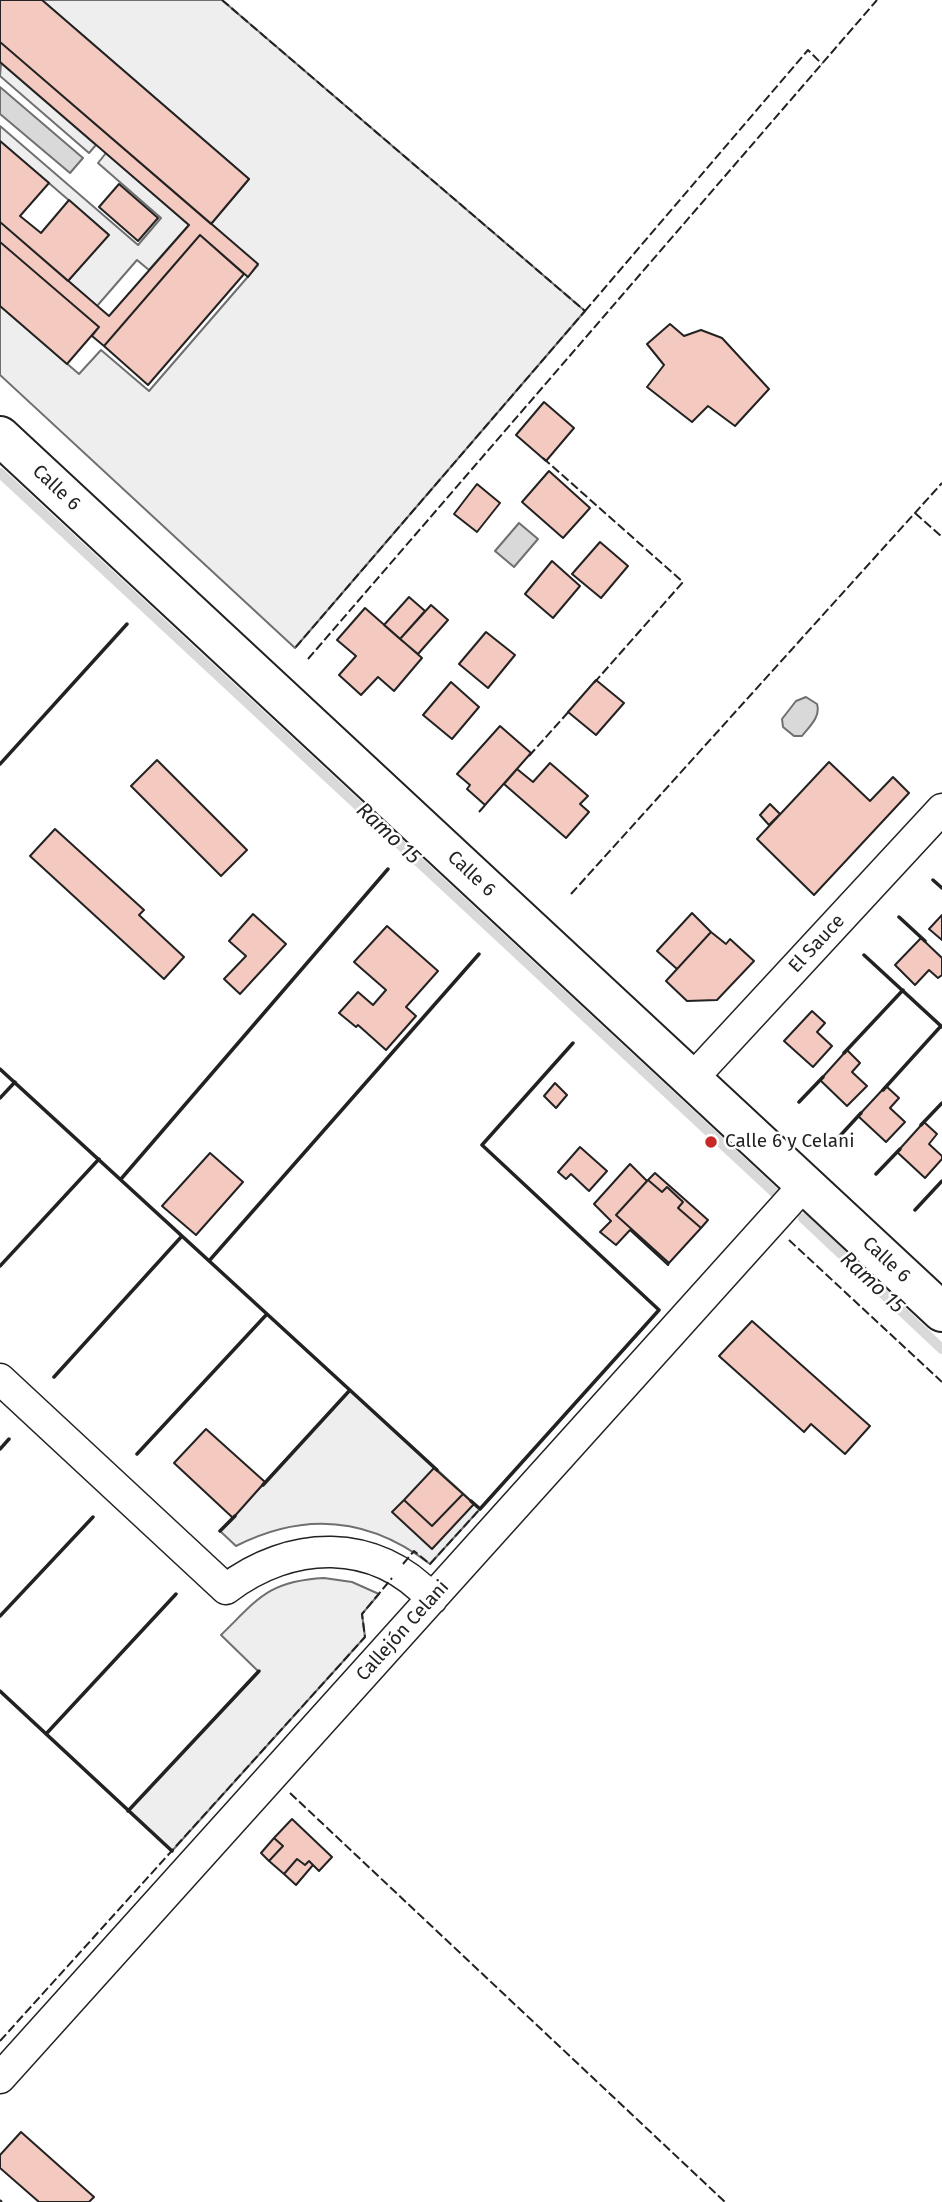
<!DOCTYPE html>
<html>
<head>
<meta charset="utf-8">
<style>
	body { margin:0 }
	canvas { display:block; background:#fff }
</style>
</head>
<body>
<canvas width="942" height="2202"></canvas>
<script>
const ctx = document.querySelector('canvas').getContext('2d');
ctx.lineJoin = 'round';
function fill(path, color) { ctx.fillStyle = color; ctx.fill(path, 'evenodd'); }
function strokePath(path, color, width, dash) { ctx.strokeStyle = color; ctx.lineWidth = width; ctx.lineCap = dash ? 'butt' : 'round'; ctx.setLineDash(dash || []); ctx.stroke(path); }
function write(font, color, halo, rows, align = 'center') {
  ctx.font = font + ' "Fira Sans",sans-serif'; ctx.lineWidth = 5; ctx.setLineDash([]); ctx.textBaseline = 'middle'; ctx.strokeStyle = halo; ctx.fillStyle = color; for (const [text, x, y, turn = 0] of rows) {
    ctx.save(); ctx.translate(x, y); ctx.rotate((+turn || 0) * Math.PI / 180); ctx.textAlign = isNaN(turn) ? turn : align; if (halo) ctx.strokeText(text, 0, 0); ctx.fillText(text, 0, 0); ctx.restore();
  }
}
const green = new Path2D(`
	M42,0H222L585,311L295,648L0,375V306L79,374L101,350L149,391L258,265L211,224L249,179Z
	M1,63L96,145L89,153L0,76Z
	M0,126L138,245L161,218L98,163L106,153L189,225L149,270L137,260L97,306L68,281L108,234L0,141Z
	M350,1390L480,1509L430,1564C369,1517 305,1511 236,1546L220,1531Z
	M324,1578L352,1582L379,1594L362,1614L365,1637L172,1851L128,1811L259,1672L221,1635C258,1599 268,1581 324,1578Z`);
const water = new Path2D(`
	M0,87L83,158L70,173L0,114Z
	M519,523L538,539L514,567L495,551Z
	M806,697L817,704C821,717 809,727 802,736H794L783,727L782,719L796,701Z`);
const stream = new Path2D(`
	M0,473L776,1194
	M803,1218L942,1349`);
const building = new Path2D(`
	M0,0H42L249,179L211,224L0,42Z
	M0,42L258,264L248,277L200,235L104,346L92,336L99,327L0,242V222L109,316L189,225L0,62Z
	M0,141L49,183L20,216L41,233L69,200L109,235L68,281L0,222Z
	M119,184L158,218L138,241L99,207Z
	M200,235L244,274L148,385L104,346Z
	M0,242L99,327L67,364L0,306Z
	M670,324L684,336L701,330L722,338L769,389L735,426L708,406L692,422L647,387L664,365L647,344Z
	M544,402L574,428L546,461L516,435Z
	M549,471L590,508L563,538L522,502Z
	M477,484L500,503L477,532L454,514Z
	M600,542L628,566L601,598L572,574Z
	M552,561L580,586L553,618L525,594Z
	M409,597L425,611L400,639L384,625Z
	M431,605L448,620L418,654L400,639Z
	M365,608L422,658L394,691L378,677L361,695L339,675L356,656L337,640Z
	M486,632L515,655L488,688L459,664Z
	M596,680L624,703L596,735L568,712Z
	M451,682L479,707L452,739L423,715Z
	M500,726L531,753L485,805L467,789L470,785L457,774Z
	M157,760L247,850L221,876L131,786Z
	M829,762L870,801L893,777L909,793L814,895L757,839Z
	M550,763L588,796L580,804L589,812L566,838L504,784L517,769L533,782Z
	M770,804L780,814L769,825L760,815Z
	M55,829L144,910L139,915L184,957L164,979L30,856Z
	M692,913L711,932L677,969L657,951Z
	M253,914L286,944L240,994L224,979L246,956L229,941Z
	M942,915V940L929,929Z
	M387,926L438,971L406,1007L416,1016L386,1050L358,1025L356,1027L339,1013L358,992L373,1005L386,990L354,962Z
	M711,932L726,944L730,939L754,961L717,1000L687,1001L666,981Z
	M921,938L942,958V975L938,978L929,970L915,985L895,965Z
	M812,1011L825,1023L817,1032L832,1046L813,1067L784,1041Z
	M847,1050L860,1063L852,1072L867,1086L847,1106L820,1080Z
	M555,1083L567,1095L556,1108L544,1096Z
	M886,1086L899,1098L890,1108L905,1122L886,1142L858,1116Z
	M924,1122L937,1134L929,1144L942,1156V1159L925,1178L897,1152Z
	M580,1147L607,1171L589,1191L571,1174L566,1179L558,1172Z
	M210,1153L243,1182L196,1235L162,1206Z
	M630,1164L647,1181L616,1215L669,1263L668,1265L630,1230L616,1245L600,1232L611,1221L594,1204Z
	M655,1173L708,1220L701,1228L678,1208L683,1202L667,1187L662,1192L648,1180Z
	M648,1180L662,1192L667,1187L683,1202L678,1208L701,1228L669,1263L616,1215Z
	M752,1321L870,1426L845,1454L811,1424L804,1432L719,1356Z
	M206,1429L265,1482L233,1518L174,1463Z
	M434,1468L463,1494L432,1526L404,1500Z
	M463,1494L474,1504L432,1549L392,1512L404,1500L432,1526Z
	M292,1819L332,1857L319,1871L309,1861L305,1865L297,1859L284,1874L269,1861L283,1846L274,1838Z
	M274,1838L283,1846L269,1861L261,1853Z
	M297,1859L305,1865L309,1861L313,1865L296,1885L284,1874Z
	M21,2132L94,2197L89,2202H39L0,2168V2155Z`);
const minor = new Path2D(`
	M692,1079L942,809
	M0,1379L226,1589C290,1540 375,1536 432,1599
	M0,2078L805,1184`);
const tertiary = new Path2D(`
	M0,436L942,1312`);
const fence = new Path2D(`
	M222,0L585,311L295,648
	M585,311L808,50L822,64
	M543,458L683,582L594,683
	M915,513L942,537
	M308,659L877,0
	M529,756L571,709
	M479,812L487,803
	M571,894L942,483
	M789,1240L942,1382
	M403,1564L414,1551L430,1564L480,1509
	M290,1793L725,2202
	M0,2041L365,1637L362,1614L392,1578
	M0,2200L2,2202`);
const wall = new Path2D(`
	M0,764L127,624
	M933,880L942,888
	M899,917L925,941
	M864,955L942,1027
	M844,1053L903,990
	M0,1069L437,1470
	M883,1090L941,1026
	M0,1098L15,1082
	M799,1102L823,1077
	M921,1125L942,1103
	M838,1138L861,1113
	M876,1174L900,1149
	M121,1179L388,869
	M915,1210L942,1181
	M209,1261L479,954
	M0,1266L99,1159
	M54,1377L182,1236
	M0,1449L9,1439
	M137,1454L267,1314
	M263,1485L350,1390
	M471,1501L480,1509L659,1310L482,1145L573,1043
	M220,1531L235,1516
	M0,1616L93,1517
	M0,1691L172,1851
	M46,1734L176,1594
	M128,1811L259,1671`);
const markers = [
	[711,1142,7,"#c62828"]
];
const streetNames = [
	["Calle 6",56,488,43],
	["Calle 6",471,874,43],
	["El Sauce",817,944,-47],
	["Calle 6",886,1260,43],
	["Callejón Celani",403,1631,-48]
];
const poiNames = [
	["Calle 6 y Celani",725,1142]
];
const waterNames = [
	["Ramo 15",388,834,43],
	["Ramo 15",872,1283,43]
];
fill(green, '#eee');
strokePath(green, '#6f6f6f', 2);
fill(water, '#d9d9d9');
strokePath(water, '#6f6f6f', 2);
strokePath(stream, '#d9d9d9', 10);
fill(building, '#f3c9c0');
strokePath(building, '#222', 2);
strokePath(minor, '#222', 33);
strokePath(tertiary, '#222', 42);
strokePath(minor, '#fff', 30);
strokePath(tertiary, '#fff', 38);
strokePath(fence, '#222', 2, [9, 3.5]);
strokePath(wall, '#222', 3.5);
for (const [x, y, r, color] of markers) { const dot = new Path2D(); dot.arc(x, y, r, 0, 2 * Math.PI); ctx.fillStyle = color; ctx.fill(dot); strokePath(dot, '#fff', 2.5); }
write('19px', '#222', '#fff', streetNames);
write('19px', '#222', '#fff', poiNames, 'left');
write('italic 21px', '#222', '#fff', waterNames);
</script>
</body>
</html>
